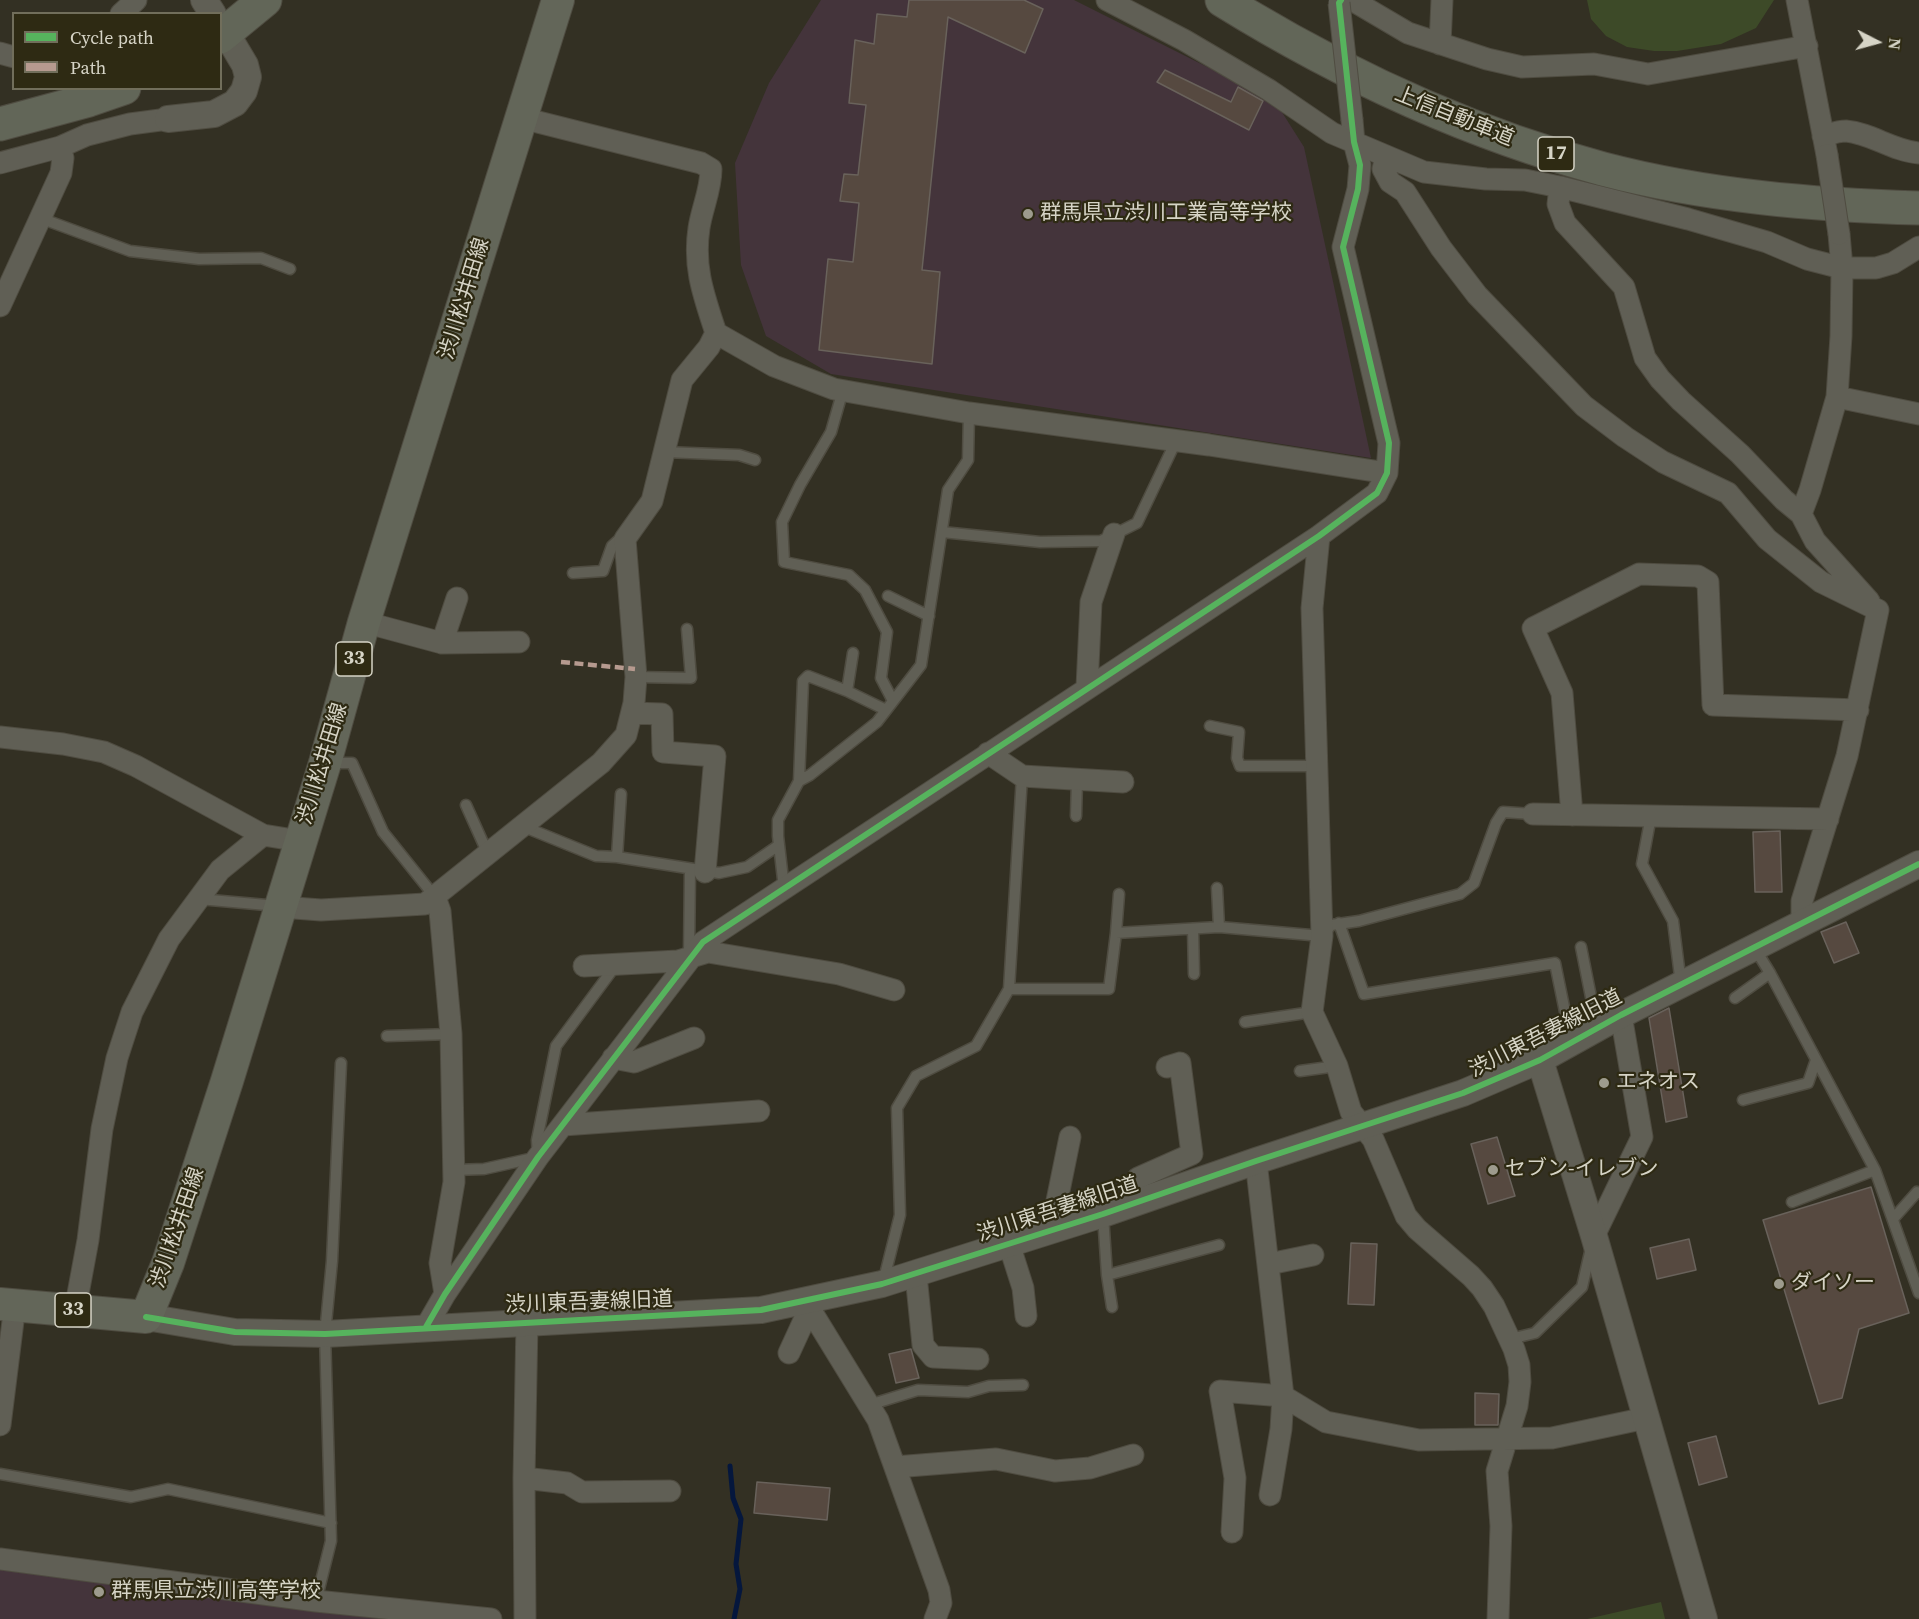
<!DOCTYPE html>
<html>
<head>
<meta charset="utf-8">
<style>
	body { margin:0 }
	#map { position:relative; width:1919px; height:1619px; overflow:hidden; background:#333023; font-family:"Source Serif 4",serif }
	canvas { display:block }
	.legend { position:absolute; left:12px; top:12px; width:210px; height:78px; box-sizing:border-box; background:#2e2a13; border:2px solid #716e5b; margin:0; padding:8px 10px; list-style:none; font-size:18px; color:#d6d4c6 }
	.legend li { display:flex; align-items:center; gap:12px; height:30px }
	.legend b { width:30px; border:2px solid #716e5b }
	.north { position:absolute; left:1847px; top:12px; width:60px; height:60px; -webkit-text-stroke:4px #2e2a13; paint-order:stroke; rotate:96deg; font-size:16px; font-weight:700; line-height:24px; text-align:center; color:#d6d4c6 }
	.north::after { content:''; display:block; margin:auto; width:21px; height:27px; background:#d6d4c6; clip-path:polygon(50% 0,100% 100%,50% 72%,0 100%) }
</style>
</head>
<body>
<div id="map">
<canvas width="1919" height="1619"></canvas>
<ul class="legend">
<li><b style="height:8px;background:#56b35d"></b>Cycle path</li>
<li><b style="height:8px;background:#b69a8f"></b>Path</li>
</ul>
<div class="north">N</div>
</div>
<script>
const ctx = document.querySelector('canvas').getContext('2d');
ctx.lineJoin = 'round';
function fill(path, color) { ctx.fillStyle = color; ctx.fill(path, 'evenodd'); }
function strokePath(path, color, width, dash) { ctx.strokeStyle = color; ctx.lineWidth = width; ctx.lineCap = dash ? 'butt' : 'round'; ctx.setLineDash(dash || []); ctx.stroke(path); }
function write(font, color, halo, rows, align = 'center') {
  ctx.font = font + ' "Source Serif 4","Noto Sans JP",serif'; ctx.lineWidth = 4.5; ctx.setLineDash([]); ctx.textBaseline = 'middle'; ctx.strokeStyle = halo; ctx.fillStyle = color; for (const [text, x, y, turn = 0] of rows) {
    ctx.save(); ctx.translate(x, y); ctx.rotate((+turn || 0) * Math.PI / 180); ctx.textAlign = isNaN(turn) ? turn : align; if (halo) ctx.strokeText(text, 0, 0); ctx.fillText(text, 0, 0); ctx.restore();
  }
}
const education = new Path2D(`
	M821,0H1074L1249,88L1278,106L1304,147L1371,458L831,374L766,336L741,265L735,163L769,83Z
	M0,1565L397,1619H0Z`);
const green = new Path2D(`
	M1587,0H1774L1756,28L1721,44L1677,51H1654L1627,47L1606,36L1591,19Z
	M1661,1602L1665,1619H1587Z`);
const stream = new Path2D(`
	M730,1466L733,1498L741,1519L736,1564L740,1589L734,1619`);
const building = new Path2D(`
	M909,0H1024L1043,9L1025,53L948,17L922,270L940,272L932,364L819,350L828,259L853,262L859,203L840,201L844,174L858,175L866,105L849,103L855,40L874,44L877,14L907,17Z
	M1165,70L1231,102L1238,87L1263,101L1249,130L1157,82Z
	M1780,831L1782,892H1755L1753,832Z
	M1846,922L1859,953L1834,963L1821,932Z
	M1669,1008L1687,1117L1666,1122L1649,1018Z
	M1497,1137L1515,1196L1488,1204L1471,1144Z
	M1871,1187L1909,1313L1859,1329L1842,1398L1819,1404L1763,1220Z
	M1689,1239L1696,1270L1657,1279L1650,1248Z
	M1351,1243L1377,1244L1374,1305L1348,1304Z
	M911,1349L919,1378L896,1383L889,1354Z
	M1475,1393L1499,1394L1498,1425H1475Z
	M1716,1436L1727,1477L1699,1485L1688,1443Z
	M757,1482L830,1488L827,1520L754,1513Z`);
const service = new Path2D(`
	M40,218L130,251L199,259L261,258L290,269
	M843,390L831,432L800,485L782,522L784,562L849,575L865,590L887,632L881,678L893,701
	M665,452L739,455L755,460
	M942,532L1040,542L1101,541L1137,523L1176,441
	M573,573L603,571L612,546L624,535
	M888,596L929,616
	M636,677L691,678L687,629
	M847,691L853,653
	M1210,726L1239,732L1237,758L1240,766H1317
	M328,763H352L383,832L435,897
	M799,781L803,681L808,676L847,691L886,710
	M466,805L488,854
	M1076,816L1077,780
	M1651,816L1642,864L1673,921L1681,984
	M522,826L596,856L617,857L719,873L747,867L779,845
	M617,857L621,794
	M784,888L778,836V820L799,781L810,775L877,722L921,665L948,490L968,460L969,413
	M1217,888L1219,927
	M199,899L278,906
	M1339,923L1364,994L1555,963L1571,1041
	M1193,929L1194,974
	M1116,933L1119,894
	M1581,947L1597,1027
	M1754,947L1770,973L1875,1170L1919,1293
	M689,956L690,869
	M1009,989H1109L1116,933L1219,927L1322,936L1331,925L1359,921L1460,894L1474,883L1496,823L1503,812L1533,814
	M1735,998L1770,973
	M1245,1022L1312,1012
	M387,1036L451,1034
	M1300,1071L1337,1066
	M1743,1100L1808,1083L1816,1060
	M454,1170L484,1169L538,1157L537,1140L556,1046L616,965
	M1792,1202L1875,1170
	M1103,1215L1107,1275
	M1893,1219L1917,1192L1919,1193
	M883,1283L900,1215L897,1108L916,1076L976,1046L1009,989L1022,776
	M1112,1307L1107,1275L1219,1245
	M1510,1339L1535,1333L1582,1287L1591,1248
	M869,1405L918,1390L968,1392L989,1386L1023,1385
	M0,1474L131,1497L168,1489L331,1523
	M316,1601L331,1541L325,1334L332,1261L341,1063`);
const minor = new Path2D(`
	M1107,0L1184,40L1269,90L1332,133L1424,172L1486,179L1525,180L1560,187L1688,219L1767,242L1807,259L1842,268H1876L1893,263L1919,247
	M1352,0L1408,33L1487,59L1522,67L1594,64L1648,74L1807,46
	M1797,0L1827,155
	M121,14L136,0
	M1440,44L1442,0
	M0,53L14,57
	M522,118L701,163L711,169C711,190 702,208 699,228C693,268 704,296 716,333L774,366L834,389L969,413L1209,445L1387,473
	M1823,136C1830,134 1838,131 1846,131C1871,133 1893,151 1919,153
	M1386,156L1383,169L1390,182L1405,192L1441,248L1477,295L1584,406L1625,437L1663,462L1728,493L1767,539L1821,582L1878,610
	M0,163L60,147L87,135L130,124L168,119
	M1560,187L1558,204L1565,223L1624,287L1645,358L1660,379L1681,401L1740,454L1784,500L1801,514L1815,541L1869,601
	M0,306L61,173L63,158L60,147
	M1837,397L1919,414
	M1801,514L1810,490L1837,397L1841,336L1842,268L1839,234
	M1319,536L1312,608L1322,936L1312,1012L1337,1066L1351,1112L1373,1139L1406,1216L1417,1229L1471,1276L1482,1288L1494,1306L1514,1349L1519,1365L1520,1382L1517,1406L1497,1471L1501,1526L1498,1619
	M457,598L442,643L519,642
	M364,622L442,643
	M1087,687L1091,602L1114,534
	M632,713L662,714L663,752L715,756L705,872
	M0,737L63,744L104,752L136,766L263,835L300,841
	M988,753L1022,776L1123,782
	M1533,814L1828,819
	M1572,815L1562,693L1533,628L1639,574L1698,576L1708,582L1713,705L1858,710
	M435,897L440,911L451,1034L454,1182L440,1263L445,1294
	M281,907L321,910L425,904L601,763L626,735L634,703L636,677L625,539L652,501L682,380L709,347L716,333
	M1802,923V901L1847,756L1878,610
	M584,966L678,961L708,952L839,974L894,990
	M613,1058L634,1062L694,1038
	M563,1125L759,1111
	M1256,1161L1283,1396L1281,1429L1270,1495
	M1128,1205L1138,1178L1192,1154L1180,1063L1167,1067
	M1051,1230L1070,1137
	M1594,1236L1642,1137L1621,1015
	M1009,1244L1023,1288L1026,1316
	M1269,1264L1313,1255
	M916,1275L923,1345L933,1357L978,1359
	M805,1301L878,1420L939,1590L941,1603L935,1619
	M75,1310L88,1240L102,1129L117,1058L132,1012L169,939L220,870L263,835
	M426,1327L445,1294L538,1157L703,942L1319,536L1377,493L1387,473L1389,443L1343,247L1358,189L1360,165L1354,142L1352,120
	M789,1353L806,1316L805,1301
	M0,1425L15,1305
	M895,1467L996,1459L1055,1471L1090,1468L1133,1455
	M524,1478L567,1483L582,1492L670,1491
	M1232,1532L1235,1478L1220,1391L1283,1396L1326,1422L1419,1440L1552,1438L1646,1418
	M0,1559L316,1601L491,1619
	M525,1619L524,1478L527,1322`);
const tertiary = new Path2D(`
	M204,0L213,14
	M168,119L214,114L235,103L244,91L248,77L245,65L220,23
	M1540,1060L1594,1236L1704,1619
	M146,1317L235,1332L325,1334L761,1310L882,1284L1103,1214L1256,1161L1463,1093L1540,1060L1621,1015L1919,864`);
const primary = new Path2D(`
	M0,1304L146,1317L168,1263L227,1081L325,763L364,622L558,0`);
const trunk = new Path2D(`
	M1222,0C1340,73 1469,133 1603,169C1706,196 1814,205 1919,208
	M220,37L265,0
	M0,124L89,100L124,88`);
const minorBridge = new Path2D(`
	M1339,3L1352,120
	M1827,155L1839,234`);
const quiet = new Path2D(`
	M561,662L635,669`);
const cycleway = new Path2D(`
	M146,1317L235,1332L325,1334L761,1310L882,1284L1103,1214L1256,1161L1463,1093L1540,1060L1621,1015L1919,864
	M426,1327L445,1294L538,1157L703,942L1319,536L1377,493L1387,473L1389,443L1343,247L1358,189L1360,165L1354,142L1339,3L1341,0`);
const markers = [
	[1028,214,6,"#9d9b8d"],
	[1604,1083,6,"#9d9b8d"],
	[1493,1170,6,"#9d9b8d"],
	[1779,1284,6,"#9d9b8d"],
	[99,1592,6,"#9d9b8d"]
];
const shields = [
	[1556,154,36],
	[354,659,36],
	[73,1310,36]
];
const shieldNames = [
	["17",1556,154],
	["33",354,659],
	["33",73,1310]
];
const streetNames = [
	["上信自動車道",1454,117,22],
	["渋川松井田線",465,299,-73],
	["渋川松井田線",323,764,-73],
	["渋川東吾妻線旧道",1546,1034,-27],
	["渋川東吾妻線旧道",1058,1210,-18],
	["渋川松井田線",178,1228,-71],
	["渋川東吾妻線旧道",589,1303,-2]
];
const poiNames = [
	["群馬県立渋川工業高等学校",1040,214],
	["エネオス",1616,1083],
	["セブン-イレブン",1505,1170],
	["ダイソー",1791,1284],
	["群馬県立渋川高等学校",111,1592]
];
fill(education, '#44343b');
fill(green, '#3d4a28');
strokePath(stream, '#05173d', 5);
fill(building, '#564940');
strokePath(building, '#69625b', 1.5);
strokePath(service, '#4f4c41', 13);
strokePath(minor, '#4f4c41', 23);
strokePath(tertiary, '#4f4c41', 28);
strokePath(primary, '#4f4c41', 34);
strokePath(trunk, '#4f4c41', 35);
strokePath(service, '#605f55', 10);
strokePath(minor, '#605f55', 21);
strokePath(tertiary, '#605f55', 26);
strokePath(primary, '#636659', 32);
strokePath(trunk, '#626658', 33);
strokePath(minorBridge, '#4f4c41', 23, []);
strokePath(minorBridge, '#605f55', 21);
strokePath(quiet, '#b69a8f', 4.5, [9, 4.5]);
strokePath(cycleway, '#56b35d', 6);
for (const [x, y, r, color] of markers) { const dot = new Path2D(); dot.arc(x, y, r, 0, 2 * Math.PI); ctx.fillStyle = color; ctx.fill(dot); strokePath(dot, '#2e2a13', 2); }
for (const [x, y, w] of shields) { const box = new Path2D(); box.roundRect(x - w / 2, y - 17, w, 34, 4.5); ctx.fillStyle = '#2e2a13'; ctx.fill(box); strokePath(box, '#d6d4c6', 1.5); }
write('bold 20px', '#d6d4c6', null, shieldNames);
write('21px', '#d6d4c6', '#2e2a13', streetNames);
write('21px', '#d6d4c6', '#2e2a13', poiNames, 'left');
</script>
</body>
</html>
